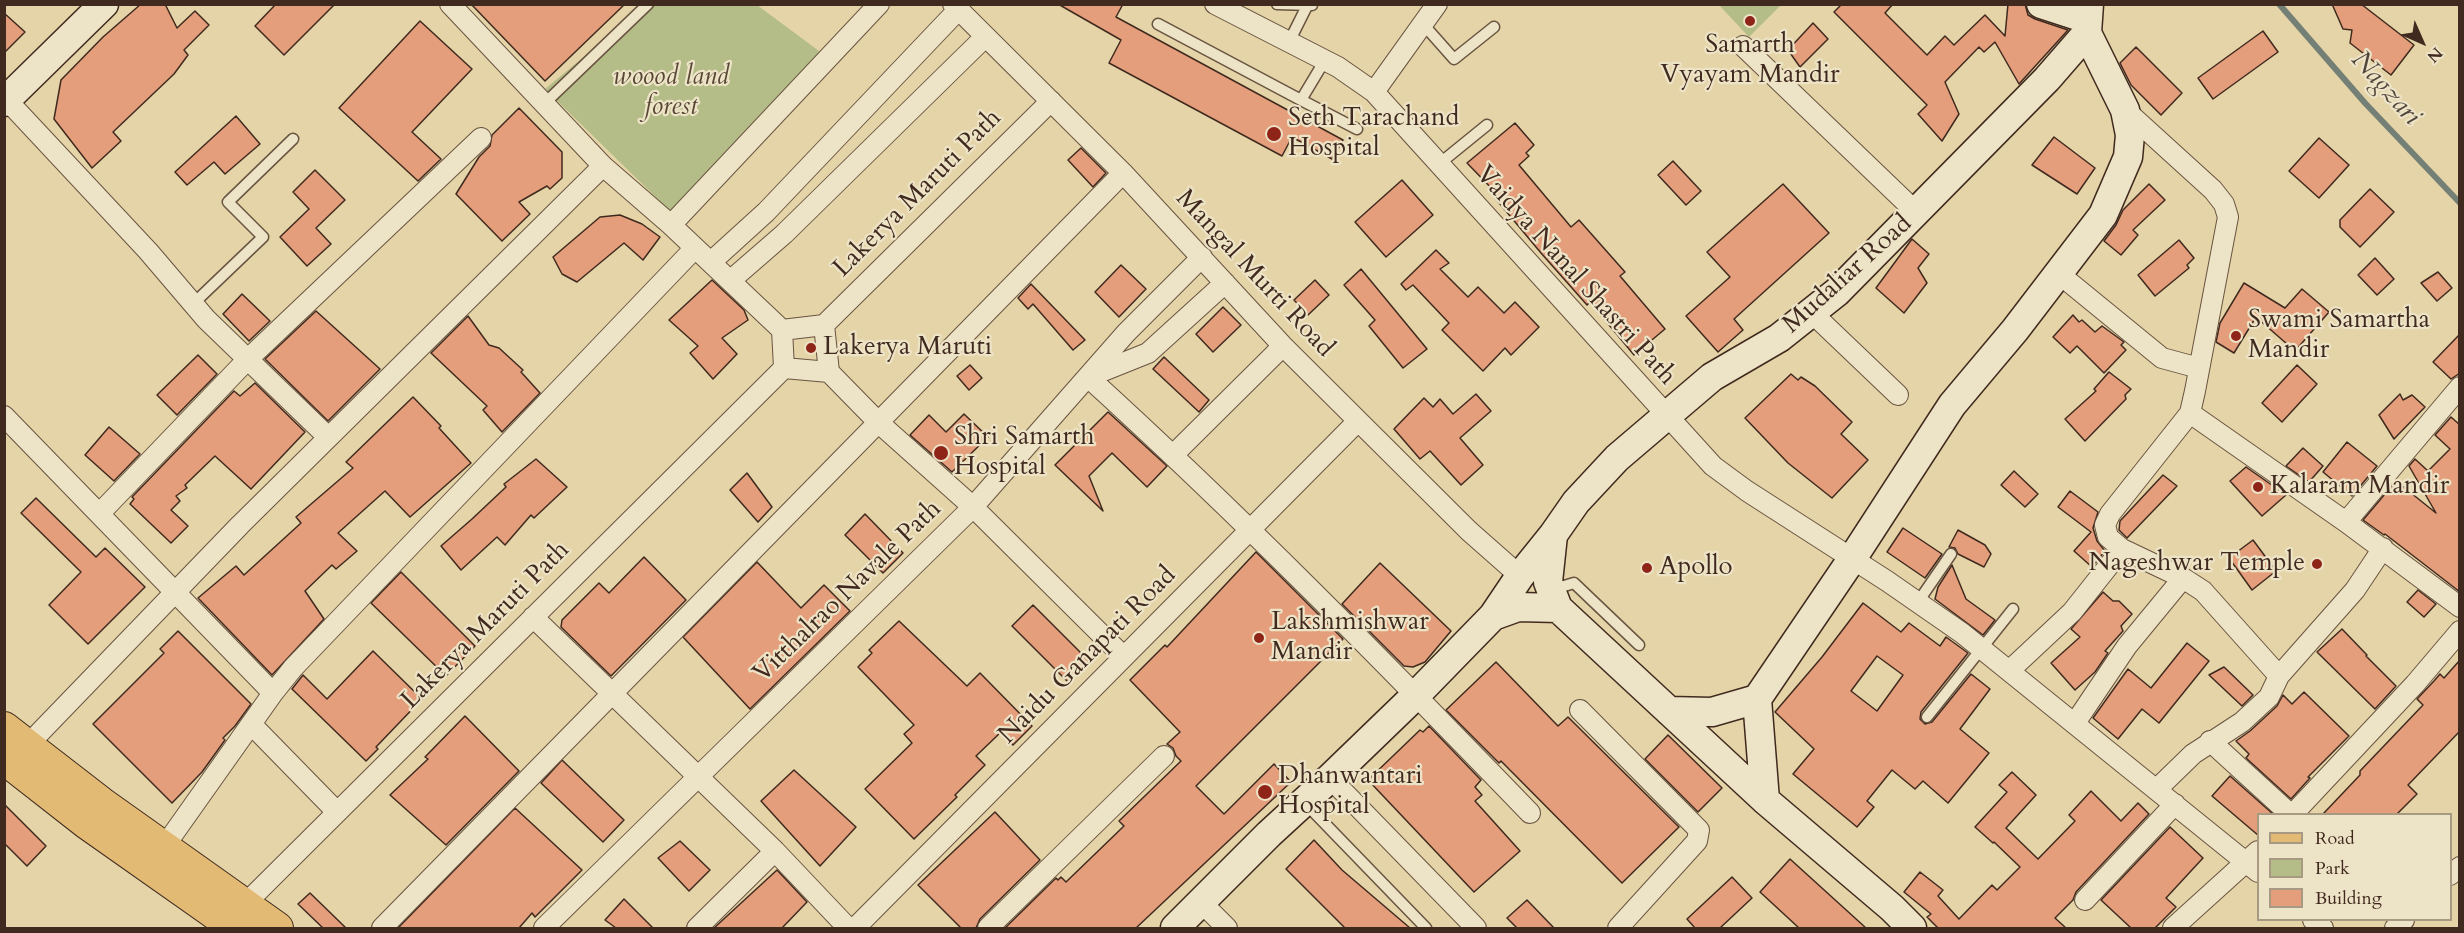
<!DOCTYPE html>
<html>
<head>
<meta charset="utf-8">
<style>
	body { margin:0 }
	#map { position:relative; width:2464px; height:933px; overflow:hidden; background:#e4d4a7; font-family:Cardo,serif }
	canvas { display:block }
	.frame { position:absolute; inset:0; border:6px solid #402a1f; pointer-events:none }
	.legend { position:absolute; left:2257px; top:813px; width:195px; height:108px; box-sizing:border-box; background:#ede3c6; border:2px solid #a89983; margin:0; padding:8px 10px; list-style:none; font-size:18px; color:#402a1f }
	.legend li { display:flex; align-items:center; gap:12px; height:30px }
	.legend b { width:30px; border:2px solid #a89983 }
	.north { position:absolute; left:2392px; top:12px; width:60px; height:60px; -webkit-text-stroke:4px #ede3c6; paint-order:stroke; rotate:135deg; font-size:16px; font-weight:700; line-height:24px; text-align:center; color:#402a1f }
	.north::after { content:''; display:block; margin:auto; width:21px; height:27px; background:#402a1f; clip-path:polygon(50% 0,100% 100%,50% 72%,0 100%) }
</style>
</head>
<body>
<div id="map">
<canvas width="2464" height="933"></canvas>
<div class="frame"></div>
<ul class="legend">
<li><b style="height:8px;background:#e2ba74"></b>Road</li>
<li><b style="height:16px;background:#b4bd87"></b>Park</li>
<li><b style="height:16px;background:#e49e7b"></b>Building</li>
</ul>
<div class="north">N</div>
</div>
<script>
const ctx = document.querySelector('canvas').getContext('2d');
ctx.lineJoin = 'round';
function fill(path, color) { ctx.fillStyle = color; ctx.fill(path, 'evenodd'); }
function strokePath(path, color, width, dash) { ctx.strokeStyle = color; ctx.lineWidth = width; ctx.lineCap = dash ? 'butt' : 'round'; ctx.setLineDash(dash || []); ctx.stroke(path); }
function write(font, color, halo, rows, align = 'center') {
  ctx.font = font + ' Cardo,serif'; ctx.lineWidth = 4.5; ctx.setLineDash([]); ctx.textBaseline = 'middle'; ctx.strokeStyle = halo; ctx.fillStyle = color; for (const [text, x, y, turn = 0] of rows) {
    ctx.save(); ctx.translate(x, y); ctx.rotate((+turn || 0) * Math.PI / 180); ctx.textAlign = isNaN(turn) ? turn : align; if (halo) ctx.strokeText(text, 0, 0); ctx.fillText(text, 0, 0); ctx.restore();
  }
}
const green = new Path2D(`
	M646,5H757L823,54L673,214L545,89Z
	M1719,5H1781L1749,37Z`);
const stream = new Path2D(`
	M2279,4L2365,103L2460,203`);
const building = new Path2D(`
	M141,4H165L177,28L195,11L209,25L184,50L188,55L174,74L113,132L121,141L92,168L54,119L61,80L103,37Z
	M276,4H335L284,55L255,26Z
	M471,4H625L545,81Z
	M1058,4H1123L1116,17L1343,140L1332,159L1292,137L1282,156L1109,63L1121,40Z
	M1842,4H1893L1885,13L1927,55L1945,36L1954,45L1985,15L2005,36L2008,4H2025L2028,15L2035,19L2068,30L2019,84L1995,42L1984,52L1979,47L1945,82L1959,114L1942,141L1918,114L1927,105L1834,12Z
	M2332,4H2361L2414,45L2391,75L2350,43L2352,30L2343,29Z
	M4,13L25,32L4,53Z
	M420,21L472,69L412,132L441,159L418,181L339,108Z
	M1813,23L1828,39L1800,67L1788,50Z
	M2263,31L2278,52L2213,99L2198,78Z
	M2136,47L2182,93L2161,115L2131,85L2120,63Z
	M519,108L562,152V178L550,189L547,186L519,202L530,214L502,241L456,194L479,157L490,146L492,135Z
	M236,116L260,144L225,174L214,162L187,185L175,172Z
	M1515,123L1534,145L1526,153L1529,156L1519,165L1571,227L1579,220L1625,272L1620,276L1665,329L1634,355L1590,302L1587,305L1541,253L1495,198L1498,195L1467,163Z
	M2054,137L2095,168L2077,194L2032,165Z
	M2319,138L2349,165L2319,198L2289,171Z
	M1081,148L1106,173L1093,187L1068,160Z
	M1673,161L1701,191L1686,205L1658,175Z
	M315,170L345,200L316,228L331,244L307,266L280,237L309,209L293,192Z
	M1402,180L1433,215L1386,257L1355,222Z
	M1783,184L1829,233L1734,319L1743,330L1718,352L1686,316L1730,277L1707,252Z
	M2149,184L2165,200L2133,230L2138,235L2121,255L2104,241L2116,225L2123,210Z
	M2370,189L2394,212L2360,247L2340,227V220Z
	M620,215L642,224L660,237L643,260L624,243L577,282L562,274L553,257L600,217Z
	M1912,239L1929,254L1918,268L1927,283L1904,313L1876,288Z
	M2179,240L2194,258L2187,265L2189,268L2155,296L2138,275Z
	M1436,250L1449,263L1440,269L1468,297L1478,287L1504,313L1515,302L1539,327L1511,355L1505,348L1483,371L1442,330L1449,323L1413,285L1406,290L1401,284Z
	M2375,258L2394,279L2377,295L2358,275Z
	M1121,265L1146,289L1119,317L1095,292Z
	M1361,269L1427,349L1403,368L1369,326L1375,320L1344,285Z
	M2438,272L2452,288L2437,301L2421,283Z
	M712,280L744,310L748,320L722,338L737,354L713,379L690,353L698,346L669,320Z
	M1315,280L1329,295L1308,315L1294,300Z
	M2244,283L2285,308L2302,289L2329,312L2295,351L2256,317L2234,353L2216,342L2220,323Z
	M1031,284L1085,340L1073,350L1033,304L1028,309L1018,298Z
	M242,294L270,321L249,341L223,314Z
	M1223,307L1241,325L1213,352L1196,334Z
	M316,311L380,369L328,421L265,359Z
	M2073,315L2079,322L2082,320L2095,332L2102,326L2124,342L2121,345L2126,350L2104,373L2077,346L2070,353L2053,337Z
	M468,316L489,345L499,348L523,370L521,372L540,393L502,432L483,410L487,406L431,353Z
	M2460,334V373L2451,379L2433,362Z
	M198,355L217,374L177,415L157,395Z
	M1164,357L1209,400L1199,412L1153,369Z
	M970,365L982,378L969,390L957,376Z
	M2297,365L2317,384L2282,422L2262,403Z
	M2109,372L2131,389L2125,395L2126,399L2085,441L2065,419L2096,391L2094,389Z
	M1791,374L1798,380L1801,377L1815,386L1852,422L1841,434L1868,460L1832,498L1788,463L1745,418Z
	M255,383L305,432L251,489L215,456L185,485L187,488L176,496L180,501L171,510L188,526L171,543L130,504L134,499L132,497L234,391L240,396Z
	M1476,394L1491,411L1460,438L1483,465L1461,485L1430,451L1420,459L1394,429L1424,398L1433,407L1440,399L1453,414Z
	M2400,394L2403,400L2412,395L2425,407L2394,439L2379,415Z
	M413,397L441,426L439,428L471,463L410,517L385,491L338,533L357,551L336,569L332,565L305,591L324,619L272,675L198,598L236,566L244,575L301,523L296,517L353,468L346,462Z
	M1108,412L1167,466L1147,487L1112,453L1089,476L1103,511L1055,465Z
	M964,414L988,437L952,472L910,435L929,415L946,432Z
	M2451,417L2460,425V592L2385,534L2384,535L2363,520L2396,481L2436,513L2409,466L2415,459L2428,471L2450,449L2435,435Z
	M109,427L140,454L114,481L85,455Z
	M2347,442L2377,466L2352,496L2323,472Z
	M2303,448L2323,466L2309,482L2286,466Z
	M536,459L567,487L534,518L531,515L505,545L497,537L461,570L441,546L472,519L506,487L504,484Z
	M2246,467L2286,495L2262,516L2230,481Z
	M2014,471L2038,494L2025,507L2001,485Z
	M747,473L772,507L758,522L730,490Z
	M2163,475L2177,486L2127,538L2119,530L2120,521Z
	M2070,491L2098,512L2093,528L2097,541L2105,551L2092,567L2074,551L2091,532L2058,507Z
	M36,498L96,557L105,548L145,587L88,644L49,605L81,572L21,513Z
	M865,514L903,553L883,573L845,535Z
	M1903,528L1942,554L1925,578L1887,552Z
	M1958,530L1985,545L1991,554L1984,567L1958,554L1955,548L1949,547Z
	M2253,540L2276,571L2252,590L2229,558Z
	M1256,552L1343,639L1196,786L1224,814L1274,764L1291,782L1136,928H1005L1056,878L1058,880L1061,877L1066,882L1124,826L1119,821L1181,761L1176,756L1173,748L1167,744L1180,732L1130,680L1165,645L1167,647Z
	M644,557L686,600L611,676L561,627L562,620L599,583L609,593Z
	M757,562L801,608L824,585L850,611L750,709L683,637Z
	M1380,563L1451,631L1425,662L1413,667L1404,666L1342,604Z
	M1952,565L1966,599L1995,620L1983,635L1935,599L1938,587Z
	M401,572L475,646L446,676L371,603Z
	M2418,590L2436,604L2424,617L2407,602Z
	M2103,592L2113,601H2119L2132,614L2121,626L2123,631L2105,651L2108,653L2095,672L2075,690L2051,663L2080,637L2071,629Z
	M1863,603L1901,632L1909,623L1940,646L1946,637L1968,653L1921,712L1920,719L1925,724L1932,722L1971,674L1990,689L1960,729L1989,753L1948,803L1923,781L1915,789L1892,770L1867,801L1874,807L1857,827L1793,774L1814,749L1775,712L1822,657ZM1877,656L1903,675L1877,711L1851,691Z
	M1033,605L1089,661L1068,682L1012,626Z
	M899,621L967,686L980,673L1032,726L1013,745L1001,732L976,756L985,765L955,795L957,797L914,839L865,789L912,743L904,734L914,725L858,667L872,653L869,650Z
	M2342,629L2367,655L2366,656L2396,686L2375,709L2317,652Z
	M178,631L251,704L235,726L223,738L225,740L202,772L172,803L93,724L164,653L160,649Z
	M2187,643L2209,661L2159,723L2142,709L2118,739L2093,718L2128,669L2151,688Z
	M373,651L422,699L376,747L378,749L366,761L292,689L303,675L327,699Z
	M2460,660V731L2408,785L2417,794L2397,814H2323L2360,775V771L2423,705L2417,699L2434,681L2440,674L2444,678Z
	M1496,662L1558,726L1568,717L1679,827L1622,883L1501,761L1499,763L1446,710Z
	M2224,667L2253,695L2242,706L2209,675Z
	M2304,692L2349,736L2308,777L2310,778L2291,799L2246,758L2249,754L2236,741L2250,731L2277,706L2283,695L2292,704Z
	M465,716L519,771L446,845L390,795L428,759L425,757Z
	M1429,726L1481,780L1475,787L1482,795L1475,801L1520,851L1474,892L1368,780L1420,730L1423,732Z
	M1668,735L1722,788L1698,812L1645,759Z
	M562,760L624,820L603,842L541,783Z
	M794,770L856,827L820,866L761,801Z
	M2012,772L2036,795L2006,828L2038,859L2075,821L2069,815L2091,791L2121,821L2138,803L2149,814L2076,892L2073,900L2055,918L2066,928H1938L1927,917L1931,914L1904,892L1920,872L1943,890L1938,896L1959,919L1992,885L1997,890L2020,867L1994,842L1993,843L1975,827L2007,792L1999,785Z
	M2230,776L2273,814H2259V836L2212,796Z
	M4,804L46,846L27,866L4,843Z
	M515,808L582,870L535,917L532,913L519,928H398Z
	M995,812L1040,860L980,919L976,928H961L918,885Z
	M2170,827L2203,858L2166,898L2176,907L2155,928H2131L2101,900Z
	M1314,840L1342,870L1410,928H1345L1286,869Z
	M680,841L710,870L689,891L658,858Z
	M1790,859L1866,928H1799L1760,892Z
	M777,870L807,902L782,928H714Z
	M1732,877L1752,898L1720,928H1695L1687,919Z
	M310,893L346,928H323L298,904Z
	M624,899L653,928H616L605,920Z
	M1527,900L1554,928H1517L1507,918Z`);
const lane = new Path2D(`
	M1277,4L1312,5
	M1158,24L1301,100L1325,60
	M1423,24L1454,59L1494,27
	M1289,42L1307,6
	M1301,100L1357,129
	M545,103L648,4
	M1439,164L1487,125
	M193,304L263,237L228,202L293,139
	M1551,590L1574,583L1639,645
	M1918,602L1951,554
	M1927,717L2013,609
	M1304,802L1426,928`);
const street = new Path2D(`
	M450,4L603,166L671,225L782,330
	M953,4L1123,173L1283,346L1469,531L1520,576
	M1215,4L1338,67L1374,92L1713,466L1747,491L1887,581L1962,633L2258,872
	M1743,46L1916,212
	M1374,92L1437,4
	M4,97L148,251L206,319L328,437
	M671,225L879,4
	M711,262L766,212L958,10
	M2058,273L2162,358L2199,368
	M731,280L784,234L985,37
	M1225,283L1148,353L1088,377C1241,516 1387,665 1530,813
	M1811,312L1898,395
	M824,325L1051,101
	M824,325L829,372L784,368L782,330Z
	M829,372L879,423L973,507L1124,657
	M2190,413L2346,522L2460,607
	M4,416L273,693
	M1173,455L1283,346
	M100,513L247,360L481,138
	M2346,522L2460,387
	M2122,549L2183,578L2203,591L2279,676
	M533,617L775,851L848,928
	M2009,671L2072,612L2122,549L2108,537L2105,525L2110,514L2190,413L2195,391L2228,217L2224,204L2213,190L2125,110
	M1580,710L1699,830L1697,841L1618,928
	M2075,723L2127,646L2183,578
	M251,724L337,812
	M2210,741L2290,814
	M19,754L240,525L603,166
	M1330,778L1476,928
	M2157,789L2193,754L2242,722L2269,697L2279,676L2355,590L2383,548
	M2293,814L2415,684L2460,631
	M164,847L273,693L293,668L695,248
	M2450,875L2460,867
	M2085,900L2175,804
	M1201,902L1227,928
	M237,912L784,368
	M2313,920L2323,928
	M382,928C627,675 877,426 1123,173
	M544,928L973,507L1126,333L1202,257
	M697,928L775,851
	M855,928L1358,421
	M988,928L1164,756
	M2173,928L2258,851
	M2395,928L2404,920`);
const secondary = new Path2D(`
	M2041,4L2087,19
	M4,102L104,4
	M1553,535L1548,582L1558,608L1765,800L1892,908L1912,928
	M1493,616L1518,607L1558,608
	M1669,711L1712,712L1757,699
	M1765,800L1757,699L1852,559L1952,405L2015,330L2103,215L2128,157L2130,135L2125,110L2087,33L2089,4
	M1175,928L1269,834L1330,778L1416,695L1493,616L1520,576L1553,535L1576,502L1617,458L1712,377L1779,338L1837,292L2047,79L2087,33`);
const primary = new Path2D(`
	M4,728L101,803L277,928
	M4,758L87,823L236,928`);
const markers = [
	[1750,21,6,"#8f2418"],
	[1274,134,8,"#8f2418"],
	[2236,336,6,"#8f2418"],
	[811,348,6,"#8f2418"],
	[941,453,8,"#8f2418"],
	[2258,487,6,"#8f2418"],
	[2317,564,6,"#8f2418"],
	[1647,568,6,"#8f2418"],
	[1259,638,6,"#8f2418"],
	[1265,792,8,"#8f2418"]
];
const poiNames = [
	["Samarth",1750,46,"center"],
	["Vyayam Mandir",1750,76,"center"],
	["Seth Tarachand",1288,119],
	["Hospital",1288,149],
	["Swami Samartha",2248,321],
	["Mandir",2248,351],
	["Lakerya Maruti",823,348],
	["Shri Samarth",954,438],
	["Hospital",954,468],
	["Kalaram Mandir",2270,487],
	["Nageshwar Temple",2305,564,"right"],
	["Apollo",1659,568],
	["Lakshmishwar",1271,623],
	["Mandir",1271,653],
	["Dhanwantari",1278,777],
	["Hospital",1278,807]
];
const parkNames = [
	["woood land",671,78],
	["forest",671,108]
];
const streetNames = [
	["Lakerya Maruti Path",918,194,-45],
	["Mangal Murti Road",1254,274,47],
	["Mudaliar Road",1848,275,-42],
	["Vaidya Nanal Shastri Path",1575,276,48],
	["Vitthalrao Navale Path",848,592,-44],
	["Lakerya Maruti Path",486,626,-45],
	["Naidu Ganapati Road",1088,656,-45]
];
const waterNames = [
	["Nagzari",2385,89,48]
];
fill(green, '#b4bd87');
strokePath(stream, '#747f75', 6);
fill(building, '#e49e7b');
strokePath(building, '#402a1f', 1.5);
strokePath(lane, '#695441', 13);
strokePath(street, '#695441', 22);
strokePath(secondary, '#402a1f', 31);
strokePath(primary, '#402a1f', 34);
strokePath(lane, '#ede3c6', 10);
strokePath(street, '#ede3c6', 20);
strokePath(secondary, '#ede3c6', 28);
strokePath(primary, '#e2ba74', 32);
for (const [x, y, r, color] of markers) { const dot = new Path2D(); dot.arc(x, y, r, 0, 2 * Math.PI); ctx.fillStyle = color; ctx.fill(dot); strokePath(dot, '#ede3c6', 2); }
write('26px', '#402a1f', '#ede3c6', poiNames, 'left');
write('italic 26px', '#574734', '#ede3c6', parkNames);
write('26px', '#402a1f', '#ede3c6', streetNames);
write('italic 27px', '#51463c', '#ede3c6', waterNames);
</script>
</body>
</html>
